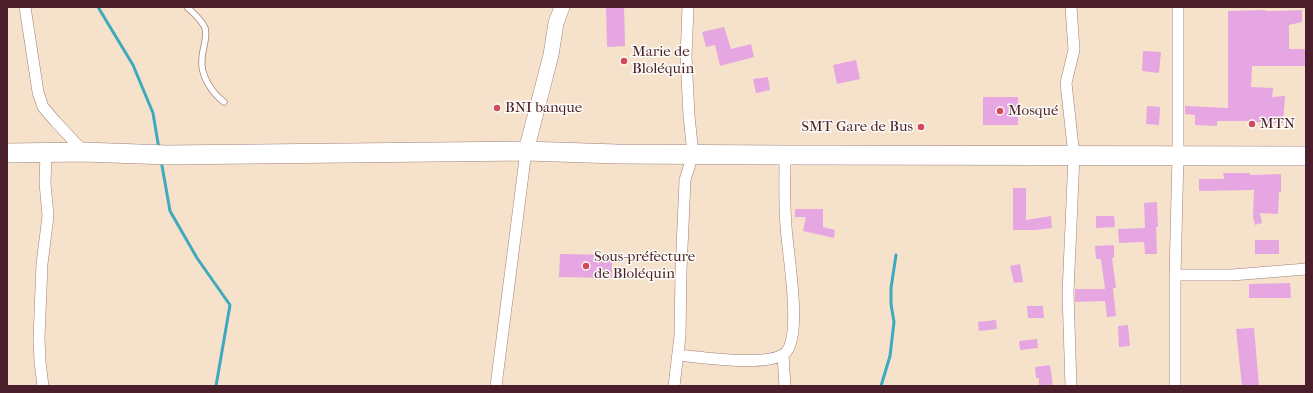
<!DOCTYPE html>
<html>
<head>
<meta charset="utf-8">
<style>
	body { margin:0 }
	#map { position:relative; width:1313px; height:393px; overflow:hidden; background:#f6e2ca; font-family:"IM FELL French Canon",serif }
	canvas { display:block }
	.frame { position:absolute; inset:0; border:8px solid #4a1f2b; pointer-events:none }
</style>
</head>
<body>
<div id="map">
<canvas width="1313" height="393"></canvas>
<div class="frame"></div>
</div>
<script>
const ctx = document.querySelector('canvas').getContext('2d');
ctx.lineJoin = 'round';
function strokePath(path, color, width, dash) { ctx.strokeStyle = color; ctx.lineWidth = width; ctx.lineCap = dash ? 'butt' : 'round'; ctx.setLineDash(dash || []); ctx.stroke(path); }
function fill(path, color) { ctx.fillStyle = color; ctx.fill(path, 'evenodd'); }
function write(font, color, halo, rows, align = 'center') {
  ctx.font = font + ' "IM FELL French Canon",serif'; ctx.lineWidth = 3; ctx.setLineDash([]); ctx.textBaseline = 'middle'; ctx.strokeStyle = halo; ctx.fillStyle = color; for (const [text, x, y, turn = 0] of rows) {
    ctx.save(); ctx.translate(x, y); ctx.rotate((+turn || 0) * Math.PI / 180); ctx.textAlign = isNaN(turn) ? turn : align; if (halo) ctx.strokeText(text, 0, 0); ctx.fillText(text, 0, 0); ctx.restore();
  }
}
const stream = new Path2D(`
	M98,7L133,65L153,113L159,149
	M161,160L170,211L197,258L230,305L216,386
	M881,386L890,356L894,322L891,304V288L896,255`);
const building = new Path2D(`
	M606,7H624L625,46L607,47Z
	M1265,10V11H1277L1302,10V22L1289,25V49H1306V66H1252L1251,87L1273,88L1272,97L1285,96L1283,123L1255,122V121H1217V126L1195,125V115L1185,114V106L1228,108V11Z
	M724,27L731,49L751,44L754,57L720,66L715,45L706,47L702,32Z
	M1143,51L1161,52L1159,73L1142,71Z
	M856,60L860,79L837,84L833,65Z
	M768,77L770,90L756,93L753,79Z
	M983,97H1018V125H983Z
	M1147,106L1160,107L1159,125L1146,124Z
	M1223,173H1250V175L1281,174V192H1279L1278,214L1260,213L1262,223L1255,225L1253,217L1254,190L1199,191V179H1224Z
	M1013,188H1026V220L1051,216L1052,228L1035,230H1013Z
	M1157,202L1158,227H1156L1157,254H1145L1144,242L1119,243L1118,229L1145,228L1144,203Z
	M795,209H823V227L835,230L834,238L803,231L806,217H795Z
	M1096,216H1114L1115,227L1096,228Z
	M1255,240H1279V254H1255Z
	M1114,245V258H1112L1116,288H1113L1116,316L1107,317L1105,301L1075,302V289H1105L1101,259H1096L1095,246Z
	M560,254L612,255V278L559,277Z
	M1020,264L1023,282L1014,283L1010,266Z
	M1290,283L1291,298H1249V284Z
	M1027,306H1043L1044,318H1028Z
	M996,320L997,329L979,331L978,322Z
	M1128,325L1130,346L1119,347L1118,326Z
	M1254,328L1259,386H1242L1236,329Z
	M1037,339L1038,348L1020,350L1019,341Z
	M1050,365L1053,386H1039V378H1036L1035,367Z`);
const lane = new Path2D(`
	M187,7C193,13 202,20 205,28C208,38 202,49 202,59C200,75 212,93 224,102`);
const street = new Path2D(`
	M25,7L38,92L43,107L55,121L84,152
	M1175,275H1232L1306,269
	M678,355C701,357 765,367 784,354C804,340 787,250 786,226C784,203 785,179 785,155
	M783,355L785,386
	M43,386L40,362L39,338L42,264L48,216L45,183L46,153
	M496,386L526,151
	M674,386L680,336L681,271L685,180L693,154L689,116L686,57L688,7
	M1071,386L1068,293L1074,156L1066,83L1074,50L1071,7
	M1175,386V275L1178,156V7`);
const secondary = new Path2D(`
	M526,151L551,55L556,23L562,7`);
const highway = new Path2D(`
	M7,153L84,152L167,155L526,151L617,154L785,155L1306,156`);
const markers = [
	[624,61,4,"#d1495b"],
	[497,108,4,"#d1495b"],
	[1000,111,4,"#d1495b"],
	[1252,124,4,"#d1495b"],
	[921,127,4,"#d1495b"],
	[586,266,4,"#d1495b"]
];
const poiNames = [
	["Marie de",632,52],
	["Bloléquin",632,69],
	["BNI banque",505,108],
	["Mosqué",1008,111],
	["MTN",1260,124],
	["SMT Gare de Bus",913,127,"right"],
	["Sous-préfecture",594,257],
	["de Bloléquin",594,274]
];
strokePath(stream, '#3eaabd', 3);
fill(building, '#e5a6e2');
strokePath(lane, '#a0807a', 7);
strokePath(street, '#a0807a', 12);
strokePath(secondary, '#a0807a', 16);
strokePath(highway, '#a0807a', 20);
strokePath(lane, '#fff', 5.5);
strokePath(street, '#fff', 11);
strokePath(secondary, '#fff', 15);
strokePath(highway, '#fff', 19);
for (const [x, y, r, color] of markers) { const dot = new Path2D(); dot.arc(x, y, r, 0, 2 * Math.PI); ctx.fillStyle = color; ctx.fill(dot); strokePath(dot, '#fdfcf7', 1.5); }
write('15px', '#4a1f2b', '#fdfcf7', poiNames, 'left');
</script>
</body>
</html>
